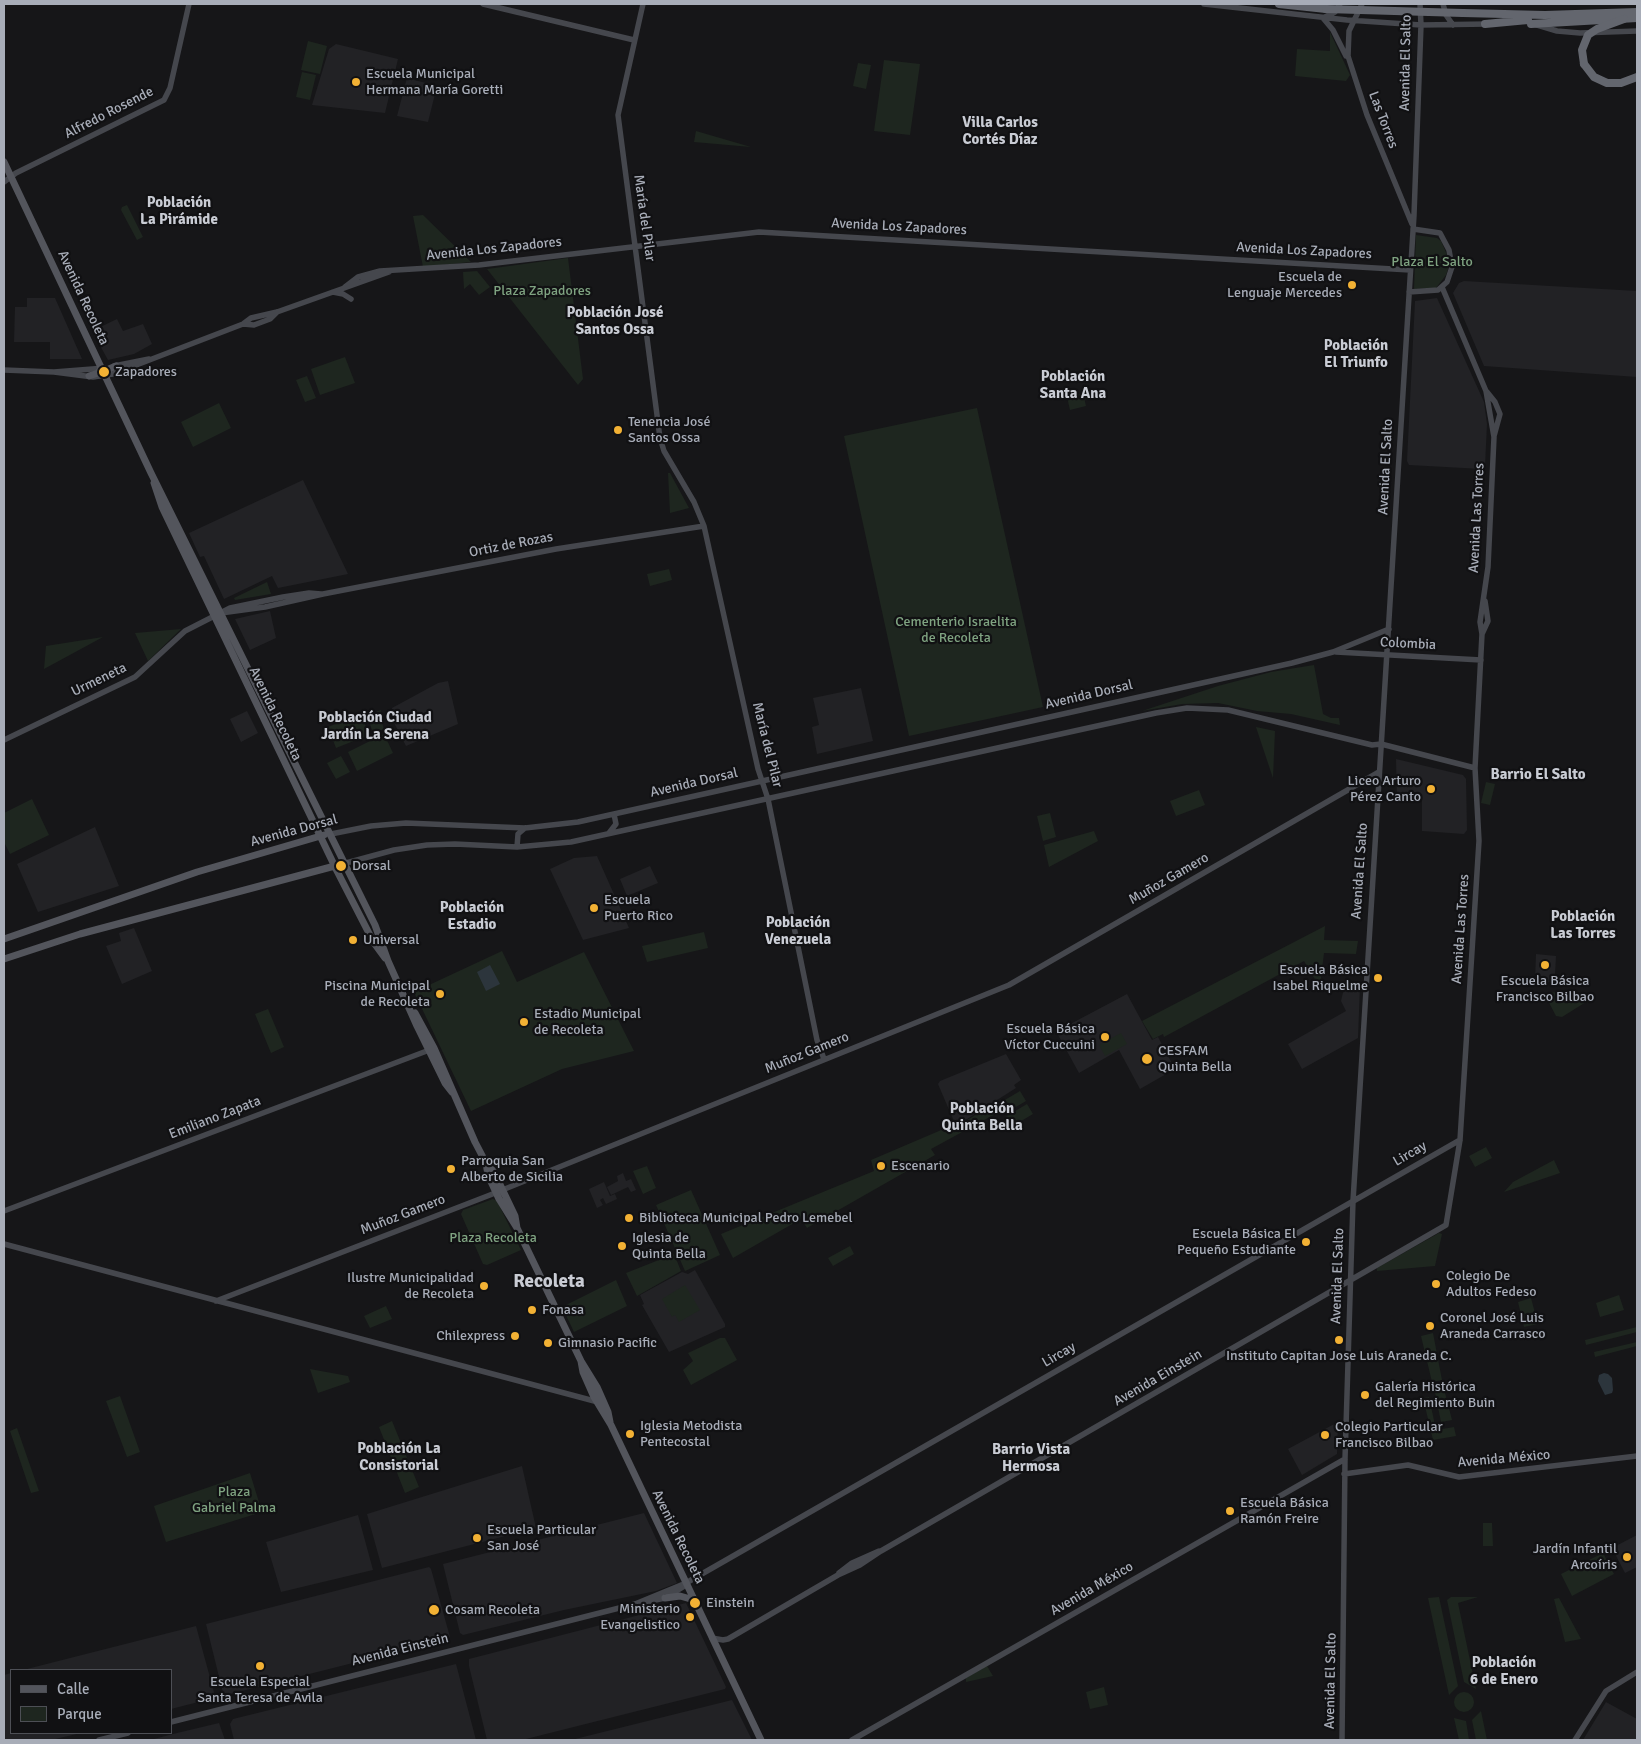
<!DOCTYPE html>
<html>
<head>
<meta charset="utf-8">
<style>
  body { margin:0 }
  #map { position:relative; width:1641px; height:1744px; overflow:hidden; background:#161618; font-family:Signika,sans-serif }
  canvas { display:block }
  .frame { position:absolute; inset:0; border:5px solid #a8adb8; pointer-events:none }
  .legend { position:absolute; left:10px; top:1669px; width:162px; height:65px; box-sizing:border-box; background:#111113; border:1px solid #4d4f55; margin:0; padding:6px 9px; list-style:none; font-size:15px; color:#a8adb8 }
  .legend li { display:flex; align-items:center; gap:10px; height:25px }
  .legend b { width:25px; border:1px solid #4d4f55 }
</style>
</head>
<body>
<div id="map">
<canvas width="1641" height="1744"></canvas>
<div class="frame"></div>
<ul class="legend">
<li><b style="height:6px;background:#53555c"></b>Calle</li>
<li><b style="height:14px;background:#1e261f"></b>Parque</li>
</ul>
</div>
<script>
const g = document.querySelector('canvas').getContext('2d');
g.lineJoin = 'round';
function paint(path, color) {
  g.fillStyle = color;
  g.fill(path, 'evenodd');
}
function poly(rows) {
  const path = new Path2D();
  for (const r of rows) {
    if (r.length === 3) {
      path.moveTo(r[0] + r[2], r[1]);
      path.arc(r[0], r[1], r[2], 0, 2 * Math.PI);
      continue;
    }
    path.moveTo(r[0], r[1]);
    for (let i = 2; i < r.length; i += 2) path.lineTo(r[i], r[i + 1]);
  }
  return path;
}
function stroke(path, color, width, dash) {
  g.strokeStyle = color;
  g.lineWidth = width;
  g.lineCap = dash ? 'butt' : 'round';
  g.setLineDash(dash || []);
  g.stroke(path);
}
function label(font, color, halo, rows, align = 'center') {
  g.font = font + ' Signika,sans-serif';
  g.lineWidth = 4.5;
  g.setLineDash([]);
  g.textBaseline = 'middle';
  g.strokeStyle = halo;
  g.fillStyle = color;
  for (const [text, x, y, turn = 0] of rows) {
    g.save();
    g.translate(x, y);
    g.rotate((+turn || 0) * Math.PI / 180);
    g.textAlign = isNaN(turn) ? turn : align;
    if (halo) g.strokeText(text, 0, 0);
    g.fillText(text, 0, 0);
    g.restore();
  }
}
paint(poly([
  [336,44,398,59,385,113,312,105,329,49],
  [407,78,437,86,428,122,397,116],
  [1464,281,1637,291,1637,377,1484,366,1453,293,1459,283],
  [27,298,55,298,82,359,50,359,50,342,14,342,15,307,27,307],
  [1437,298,1484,402,1487,424,1485,466,1482,469,1409,465,1407,461,1415,301],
  [117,319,123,331,143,324,152,344,134,354,108,360,92,331],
  [303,480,348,574,278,588,272,576,224,599,204,556,200,557,189,533],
  [270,611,276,638,250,650,235,619],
  [448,681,458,724,406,746,390,715,392,708,438,683],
  [861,688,873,741,817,754,812,727,819,725,813,698],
  [247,711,258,733,241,742,230,719],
  [1396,759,1463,775,1466,779,1467,830,1464,834,1422,831,1422,801,1397,799],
  [95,827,119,886,38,912,17,864],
  [597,856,629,928,583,940,550,869,574,858],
  [650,866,658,883,627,896,620,879],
  [134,928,152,971,122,984,106,946,121,941,119,933],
  [1536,954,1556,956,1555,975,1575,976,1574,982,1571,984,1535,981],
  [1345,984,1360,986,1358,1038,1302,1069,1288,1044,1346,1011,1341,1001],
  [1127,994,1152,1040,1158,1037,1175,1069,1140,1089,1119,1050,1079,1073,1057,1033,1059,1030],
  [1006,1054,1021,1080,1014,1085,1016,1088,956,1126,938,1084,940,1081],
  [623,1173,626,1181,631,1179,636,1190,631,1192,628,1187,611,1195,607,1187,618,1181,617,1176],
  [604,1182,610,1196,615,1194,617,1199,606,1204,603,1198,600,1200,603,1205,597,1208,589,1189],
  [695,1270,725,1324,725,1327,669,1352,642,1305,644,1304,640,1295,682,1272,688,1274],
  [1338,1422,1337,1454,1302,1475,1288,1449],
  [522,1466,536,1528,382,1568,367,1514],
  [644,1513,677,1583,656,1591,564,1610,463,1635,460,1633,443,1564],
  [358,1515,373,1570,281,1592,266,1542],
  [1637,1535,1637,1567,1625,1573,1612,1548],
  [429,1567,431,1569,450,1637,448,1639,226,1695,223,1693,206,1624],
  [686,1603,726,1687,725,1689,522,1740,487,1740,469,1666,469,1659],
  [196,1626,215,1696,214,1698,171,1709,171,1670,23,1670],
  [456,1664,476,1740,234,1740,230,1724,233,1719],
  [11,1673,11,1733,81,1733,51,1740,4,1740,4,1675],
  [732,1700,752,1740,574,1740,575,1739],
  [1606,1702,1637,1719,1637,1740,1583,1740],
  [219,1723,225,1740,150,1740,177,1733]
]), '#222225');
paint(poly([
  [1330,32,1350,75,1346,81,1295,76,1297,49,1330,51],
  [308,41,327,46,320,74,301,70],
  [884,60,920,64,910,135,874,131],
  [858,63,871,65,866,89,853,86],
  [302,72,316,75,310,100,296,97],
  [696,131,751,147,694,142],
  [127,205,143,237,137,240,121,210,122,207],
  [423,215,471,262,423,267,413,216],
  [1416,235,1437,238,1441,241,1448,257,1449,266,1446,275,1436,288,1414,289],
  [568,258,583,379,578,385,487,269],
  [477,271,490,287,479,295,470,284,464,289,463,272],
  [345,357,355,383,320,395,311,369],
  [307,376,316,398,305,402,296,380],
  [1083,393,1086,406,1070,410,1067,397],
  [219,403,231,428,193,447,181,422],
  [977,408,1043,707,909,736,844,436],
  [668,473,670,473,689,508,670,513],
  [669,569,672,580,650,586,647,574],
  [267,582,271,594,235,600,234,598],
  [181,629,148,661,135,633],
  [103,637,44,669,46,646],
  [1314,665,1323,714,1331,718,1339,718,1340,725,1291,714,1257,711,1218,703,1182,704,1142,711,1218,686,1271,672],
  [381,710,380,717,384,729,373,733,367,715],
  [361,714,369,735,336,748,328,727],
  [1256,727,1275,731,1273,778],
  [384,734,393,753,357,771,348,752],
  [341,756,350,772,336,779,327,763],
  [1486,782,1495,784,1490,805,1481,803],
  [1199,790,1205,805,1176,816,1170,801],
  [32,799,49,835,10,854,4,842,4,813],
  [1050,813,1056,837,1043,841,1037,816],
  [1094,831,1098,841,1049,867,1044,845],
  [1325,926,1324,940,1358,941,1356,954,1324,953,1320,986,1319,986,1304,961,1164,1037,1163,1034,1153,1039,1142,1021],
  [704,932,708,948,647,962,642,946],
  [502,951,517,982,584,952,634,1051,562,1069,471,1111,414,992],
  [1550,992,1591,996,1594,997,1562,1017,1556,1016,1546,997],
  [268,1009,284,1047,271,1053,255,1014],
  [1121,1033,1127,1044,1105,1056,1099,1045],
  [1020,1091,1026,1101,1004,1114,998,1104],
  [1027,1104,1033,1114,1011,1127,1005,1117],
  [992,1105,997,1113,931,1149,935,1155,807,1228,801,1219,733,1258,721,1234,874,1171,871,1160,953,1125,954,1128],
  [1486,1147,1492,1158,1475,1167,1469,1156],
  [1554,1160,1560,1173,1504,1192,1513,1182],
  [647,1166,656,1188,643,1194,633,1171],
  [691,1190,720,1255,685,1271,656,1205],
  [493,1199,497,1201,521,1250,487,1265,483,1264,461,1214,463,1210],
  [1439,1233,1442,1234,1435,1266,1377,1271,1377,1268],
  [850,1246,854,1254,833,1266,828,1258],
  [674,1254,681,1271,637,1296,626,1273],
  [616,1280,627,1306,574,1332,562,1307],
  [685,1285,700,1310,679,1322,675,1315,672,1317,662,1299],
  [1619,1295,1624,1310,1600,1317,1596,1303],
  [1531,1298,1538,1324,1524,1327,1518,1302],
  [386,1306,392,1319,370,1328,364,1316],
  [1637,1327,1637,1332,1586,1345,1585,1340],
  [1433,1333,1442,1380,1432,1382,1421,1336],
  [720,1338,725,1338,737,1360,691,1385,683,1370,693,1361,688,1353],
  [1637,1342,1637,1346,1595,1357,1594,1352],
  [310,1369,348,1376,350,1382,318,1393],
  [1443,1385,1452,1420,1441,1422,1434,1387],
  [120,1396,140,1452,127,1457,106,1401],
  [1429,1397,1436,1430,1454,1427,1456,1436,1433,1440,1423,1398],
  [392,1421,419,1487,405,1493,379,1427],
  [17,1428,39,1491,31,1493,10,1431],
  [250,1473,262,1512,166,1542,154,1506],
  [1483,1523,1492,1523,1493,1546,1483,1546],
  [1603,1553,1614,1574,1572,1596,1561,1574],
  [1439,1597,1458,1686,1449,1695,1428,1598],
  [1451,1597,1478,1597,1458,1603,1476,1689,1464,1682,1447,1600],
  [1559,1598,1581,1639,1565,1642,1554,1599],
  [987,1666,993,1676,966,1682,966,1678],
  [1104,1687,1108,1705,1090,1709,1086,1692],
  [1464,1702,10],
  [1481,1711,1487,1740,1476,1740,1472,1720],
  [1454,1718,1466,1721,1469,1740,1459,1740]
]), '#1e261f');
paint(poly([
  [490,965,500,984,486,991,477,972],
  [1604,1373,1608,1374,1612,1378,1613,1390,1612,1393,1605,1395,1598,1381,1599,1375]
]), '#2c353c');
stroke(poly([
  [483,4,634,40],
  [643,4,618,115,660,438,664,451,694,502,704,526,758,769,768,799,817,1040,824,1059],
  [1204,4,1347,20,1421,25,1488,24],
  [1362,4,1349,31,1348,56,1367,115,1412,224],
  [1443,4,1446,15,1453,25],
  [1325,17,1335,12,1340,4],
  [1323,18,1333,30,1346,56],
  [1537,25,1557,31,1580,33,1637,31],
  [4,182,16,173,164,100,170,88,189,4],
  [345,287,358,277,380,271,479,265,759,232,1410,270],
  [333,292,343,294,351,299],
  [1409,292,1438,290,1447,282,1452,267,1449,250,1440,233,1413,229],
  [243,324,254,325,270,319,277,312],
  [114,366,149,359],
  [4,370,54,372,105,368],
  [54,372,93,377,113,374,243,324,251,318,277,312,389,272],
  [1487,392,1495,402,1500,414,1494,436],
  [221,613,265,607,323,594,556,549,704,526],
  [1482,634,1488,621,1485,601],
  [1336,652,1481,660],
  [4,740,135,677,185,631,230,608,283,597,309,593,321,594],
  [609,833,616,824,614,814],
  [331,834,371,826,406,823,525,828,578,822,1292,663,1333,652,1389,629],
  [517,847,518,834,525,828],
  [346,863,394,850,427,845,455,844,517,847,571,842,1156,713,1187,708,1228,710,1372,745,1381,744,1475,768],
  [4,1211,432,1049],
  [4,1244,598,1402],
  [216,1301,490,1195,1009,985,1379,772],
  [1344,1474,1408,1465,1459,1477,1637,1456],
  [839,1573,852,1563,879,1551],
  [641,1603,665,1598,683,1587],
  [712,1638,723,1640,728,1639,838,1575,860,1565,881,1551,1446,1225,1460,1140,1479,841,1475,768,1482,634,1480,622,1488,567,1494,437,1486,391,1442,287],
  [171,1722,635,1604,686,1583,1460,1140],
  [99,1740,128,1733],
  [852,1740,1345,1459],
  [1342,1740,1345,1459,1353,1201,1414,215,1421,25,1420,4],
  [1575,1740,1606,1691,1637,1672]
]), '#45474d', 5.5);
stroke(poly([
  [4,162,151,473,375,925,388,961,417,1026,445,1083,452,1092],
  [89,376,98,373,102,368],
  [106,376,109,369,116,366],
  [154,483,162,507,337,871,374,943,385,958],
  [4,939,197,872,324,835],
  [4,959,80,934,346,863],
  [415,1013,434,1048,475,1142,486,1163,494,1172,515,1216,517,1228],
  [486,1163,488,1175,499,1199,517,1228,581,1361,597,1387,608,1412,610,1422],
  [581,1361,583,1372,594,1397,611,1425,761,1740],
  [665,1598,680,1596,694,1600]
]), '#53555c', 7);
stroke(poly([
  [1279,4,1326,9],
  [1463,13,1545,15,1637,12],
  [1485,24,1528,20],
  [1531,24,1637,18],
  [1584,64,1594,77,1607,83,1621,83,1637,77]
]), '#63666e', 8);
stroke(poly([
  [1326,9,1463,13],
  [1584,64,1582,50,1588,35,1597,29,1624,19]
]), '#63666e', 8);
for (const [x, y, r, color] of [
  [356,82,5,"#f2b134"],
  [1352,285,5,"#f2b134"],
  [104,372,6,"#f2b134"],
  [618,430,5,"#f2b134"],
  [1431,789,5,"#f2b134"],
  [341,866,6,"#f2b134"],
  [594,908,5,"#f2b134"],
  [353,940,5,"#f2b134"],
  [1545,965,5,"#f2b134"],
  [1378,978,5,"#f2b134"],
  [440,994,5,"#f2b134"],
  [524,1022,5,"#f2b134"],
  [1105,1037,5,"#f2b134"],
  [1147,1059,6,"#f2b134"],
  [881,1166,5,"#f2b134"],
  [451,1169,5,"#f2b134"],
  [629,1218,5,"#f2b134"],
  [1306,1242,5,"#f2b134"],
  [622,1246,5,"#f2b134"],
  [1436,1284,5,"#f2b134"],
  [484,1286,5,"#f2b134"],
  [532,1310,5,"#f2b134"],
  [1430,1326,5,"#f2b134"],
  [515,1336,5,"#f2b134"],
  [1339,1340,5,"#f2b134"],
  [548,1343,5,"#f2b134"],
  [1365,1395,5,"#f2b134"],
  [630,1434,5,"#f2b134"],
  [1325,1435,5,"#f2b134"],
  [1230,1511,5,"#f2b134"],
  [477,1538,5,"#f2b134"],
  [1627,1557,5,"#f2b134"],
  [695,1603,6,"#f2b134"],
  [434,1610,6,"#f2b134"],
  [690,1617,5,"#f2b134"],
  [260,1666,5,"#f2b134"]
]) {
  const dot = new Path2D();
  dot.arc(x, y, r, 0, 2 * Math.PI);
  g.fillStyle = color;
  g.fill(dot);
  stroke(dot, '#111113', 2);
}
label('14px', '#a8adb8', '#111113', [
  ["Avenida El Salto",1406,63,-89],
  ["Alfredo Rosende",109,113,-27],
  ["Las Torres",1383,120,69],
  ["María del Pilar",644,218,82],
  ["Avenida Los Zapadores",899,227,3],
  ["Avenida Los Zapadores",494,249,-6],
  ["Avenida Los Zapadores",1304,251,3],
  ["Avenida Recoleta",83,298,65],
  ["Avenida El Salto",1386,467,-87],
  ["Avenida Las Torres",1477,518,-87],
  ["Ortiz de Rozas",511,545,-11],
  ["Colombia",1408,644,3],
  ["Urmeneta",99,680,-26],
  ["Avenida Dorsal",1089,695,-13],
  ["Avenida Recoleta",275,714,64],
  ["María del Pilar",767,745,76],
  ["Avenida Dorsal",694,783,-13],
  ["Avenida Dorsal",294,831,-15],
  ["Avenida El Salto",1360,871,-86],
  ["Muñoz Gamero",1169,879,-30],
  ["Avenida Las Torres",1461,929,-86],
  ["Muñoz Gamero",807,1053,-22],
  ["Emiliano Zapata",215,1118,-21],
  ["Lircay",1410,1154,-30],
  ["Muñoz Gamero",403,1215,-21],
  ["Avenida El Salto",1338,1276,-88],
  ["Lircay",1059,1355,-30],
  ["Avenida Einstein",1158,1378,-30],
  ["Avenida México",1504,1459,-5],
  ["Avenida Recoleta",678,1537,64],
  ["Avenida México",1092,1589,-30],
  ["Avenida Einstein",400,1650,-14],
  ["Avenida El Salto",1331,1681,-89]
]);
label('14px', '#a8adb8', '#111113', [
  ["Escuela Municipal",366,74],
  ["Hermana María Goretti",366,90],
  ["Escuela de",1342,277,"right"],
  ["Lenguaje Mercedes",1342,293,"right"],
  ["Zapadores",115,372],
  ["Tenencia José",628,422],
  ["Santos Ossa",628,438],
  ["Liceo Arturo",1421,781,"right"],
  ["Pérez Canto",1421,797,"right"],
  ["Dorsal",352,866],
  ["Escuela",604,900],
  ["Puerto Rico",604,916],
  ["Universal",363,940],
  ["Escuela Básica",1368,970,"right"],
  ["Isabel Riquelme",1368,986,"right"],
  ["Escuela Básica",1545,981,"center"],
  ["Francisco Bilbao",1545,997,"center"],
  ["Piscina Municipal",430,986,"right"],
  ["de Recoleta",430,1002,"right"],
  ["Estadio Municipal",534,1014],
  ["de Recoleta",534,1030],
  ["Escuela Básica",1095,1029,"right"],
  ["Víctor Cuccuini",1095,1045,"right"],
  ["CESFAM",1158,1051],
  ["Quinta Bella",1158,1067],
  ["Parroquia San",461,1161],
  ["Alberto de Sicilia",461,1177],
  ["Escenario",891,1166],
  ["Biblioteca Municipal Pedro Lemebel",639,1218],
  ["Escuela Básica El",1296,1234,"right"],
  ["Pequeño Estudiante",1296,1250,"right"],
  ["Iglesia de",632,1238],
  ["Quinta Bella",632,1254],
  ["Colegio De",1446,1276],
  ["Adultos Fedeso",1446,1292],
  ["Ilustre Municipalidad",474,1278,"right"],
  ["de Recoleta",474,1294,"right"],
  ["Fonasa",542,1310],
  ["Coronel José Luis",1440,1318],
  ["Araneda Carrasco",1440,1334],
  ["Chilexpress",505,1336,"right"],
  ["Gimnasio Pacific",558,1343],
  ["Instituto Capitan Jose Luis Araneda C.",1339,1356,"center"],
  ["Galería Histórica",1375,1387],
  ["del Regimiento Buin",1375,1403],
  ["Iglesia Metodista",640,1426],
  ["Pentecostal",640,1442],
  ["Colegio Particular",1335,1427],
  ["Francisco Bilbao",1335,1443],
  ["Escuela Básica",1240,1503],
  ["Ramón Freire",1240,1519],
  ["Escuela Particular",487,1530],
  ["San José",487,1546],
  ["Jardín Infantil",1617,1549,"right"],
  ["Arcoíris",1617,1565,"right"],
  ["Einstein",706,1603],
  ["Ministerio",680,1609,"right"],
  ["Evangelistico",680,1625,"right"],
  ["Cosam Recoleta",445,1610],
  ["Escuela Especial",260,1682,"center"],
  ["Santa Teresa de Avila",260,1698,"center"]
], 'left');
label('14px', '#7fa381', '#111113', [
  ["Plaza El Salto",1432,262],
  ["Plaza Zapadores",542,291],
  ["Cementerio Israelita",956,622],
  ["de Recoleta",956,638],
  ["Plaza Recoleta",493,1238],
  ["Plaza",234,1492],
  ["Gabriel Palma",234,1508]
]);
label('bold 15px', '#c9ccd4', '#111113', [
  ["Villa Carlos",1000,123],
  ["Cortés Díaz",1000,140],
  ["Población",179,203],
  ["La Pirámide",179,220],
  ["Población José",615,313],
  ["Santos Ossa",615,330],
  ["Población",1356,346],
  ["El Triunfo",1356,363],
  ["Población",1073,377],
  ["Santa Ana",1073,394],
  ["Población Ciudad",375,718],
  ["Jardín La Serena",375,735],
  ["Barrio El Salto",1538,775],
  ["Población",472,908],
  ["Estadio",472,925],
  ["Población",1583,917],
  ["Las Torres",1583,934],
  ["Población",798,923],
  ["Venezuela",798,940],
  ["Población",982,1109],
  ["Quinta Bella",982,1126],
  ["Población La",399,1449],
  ["Consistorial",399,1466],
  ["Barrio Vista",1031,1450],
  ["Hermosa",1031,1467],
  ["Población",1504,1663],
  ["6 de Enero",1504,1680]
]);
label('bold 19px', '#c9ccd4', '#111113', [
  ["Recoleta",549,1282]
]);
</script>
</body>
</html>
